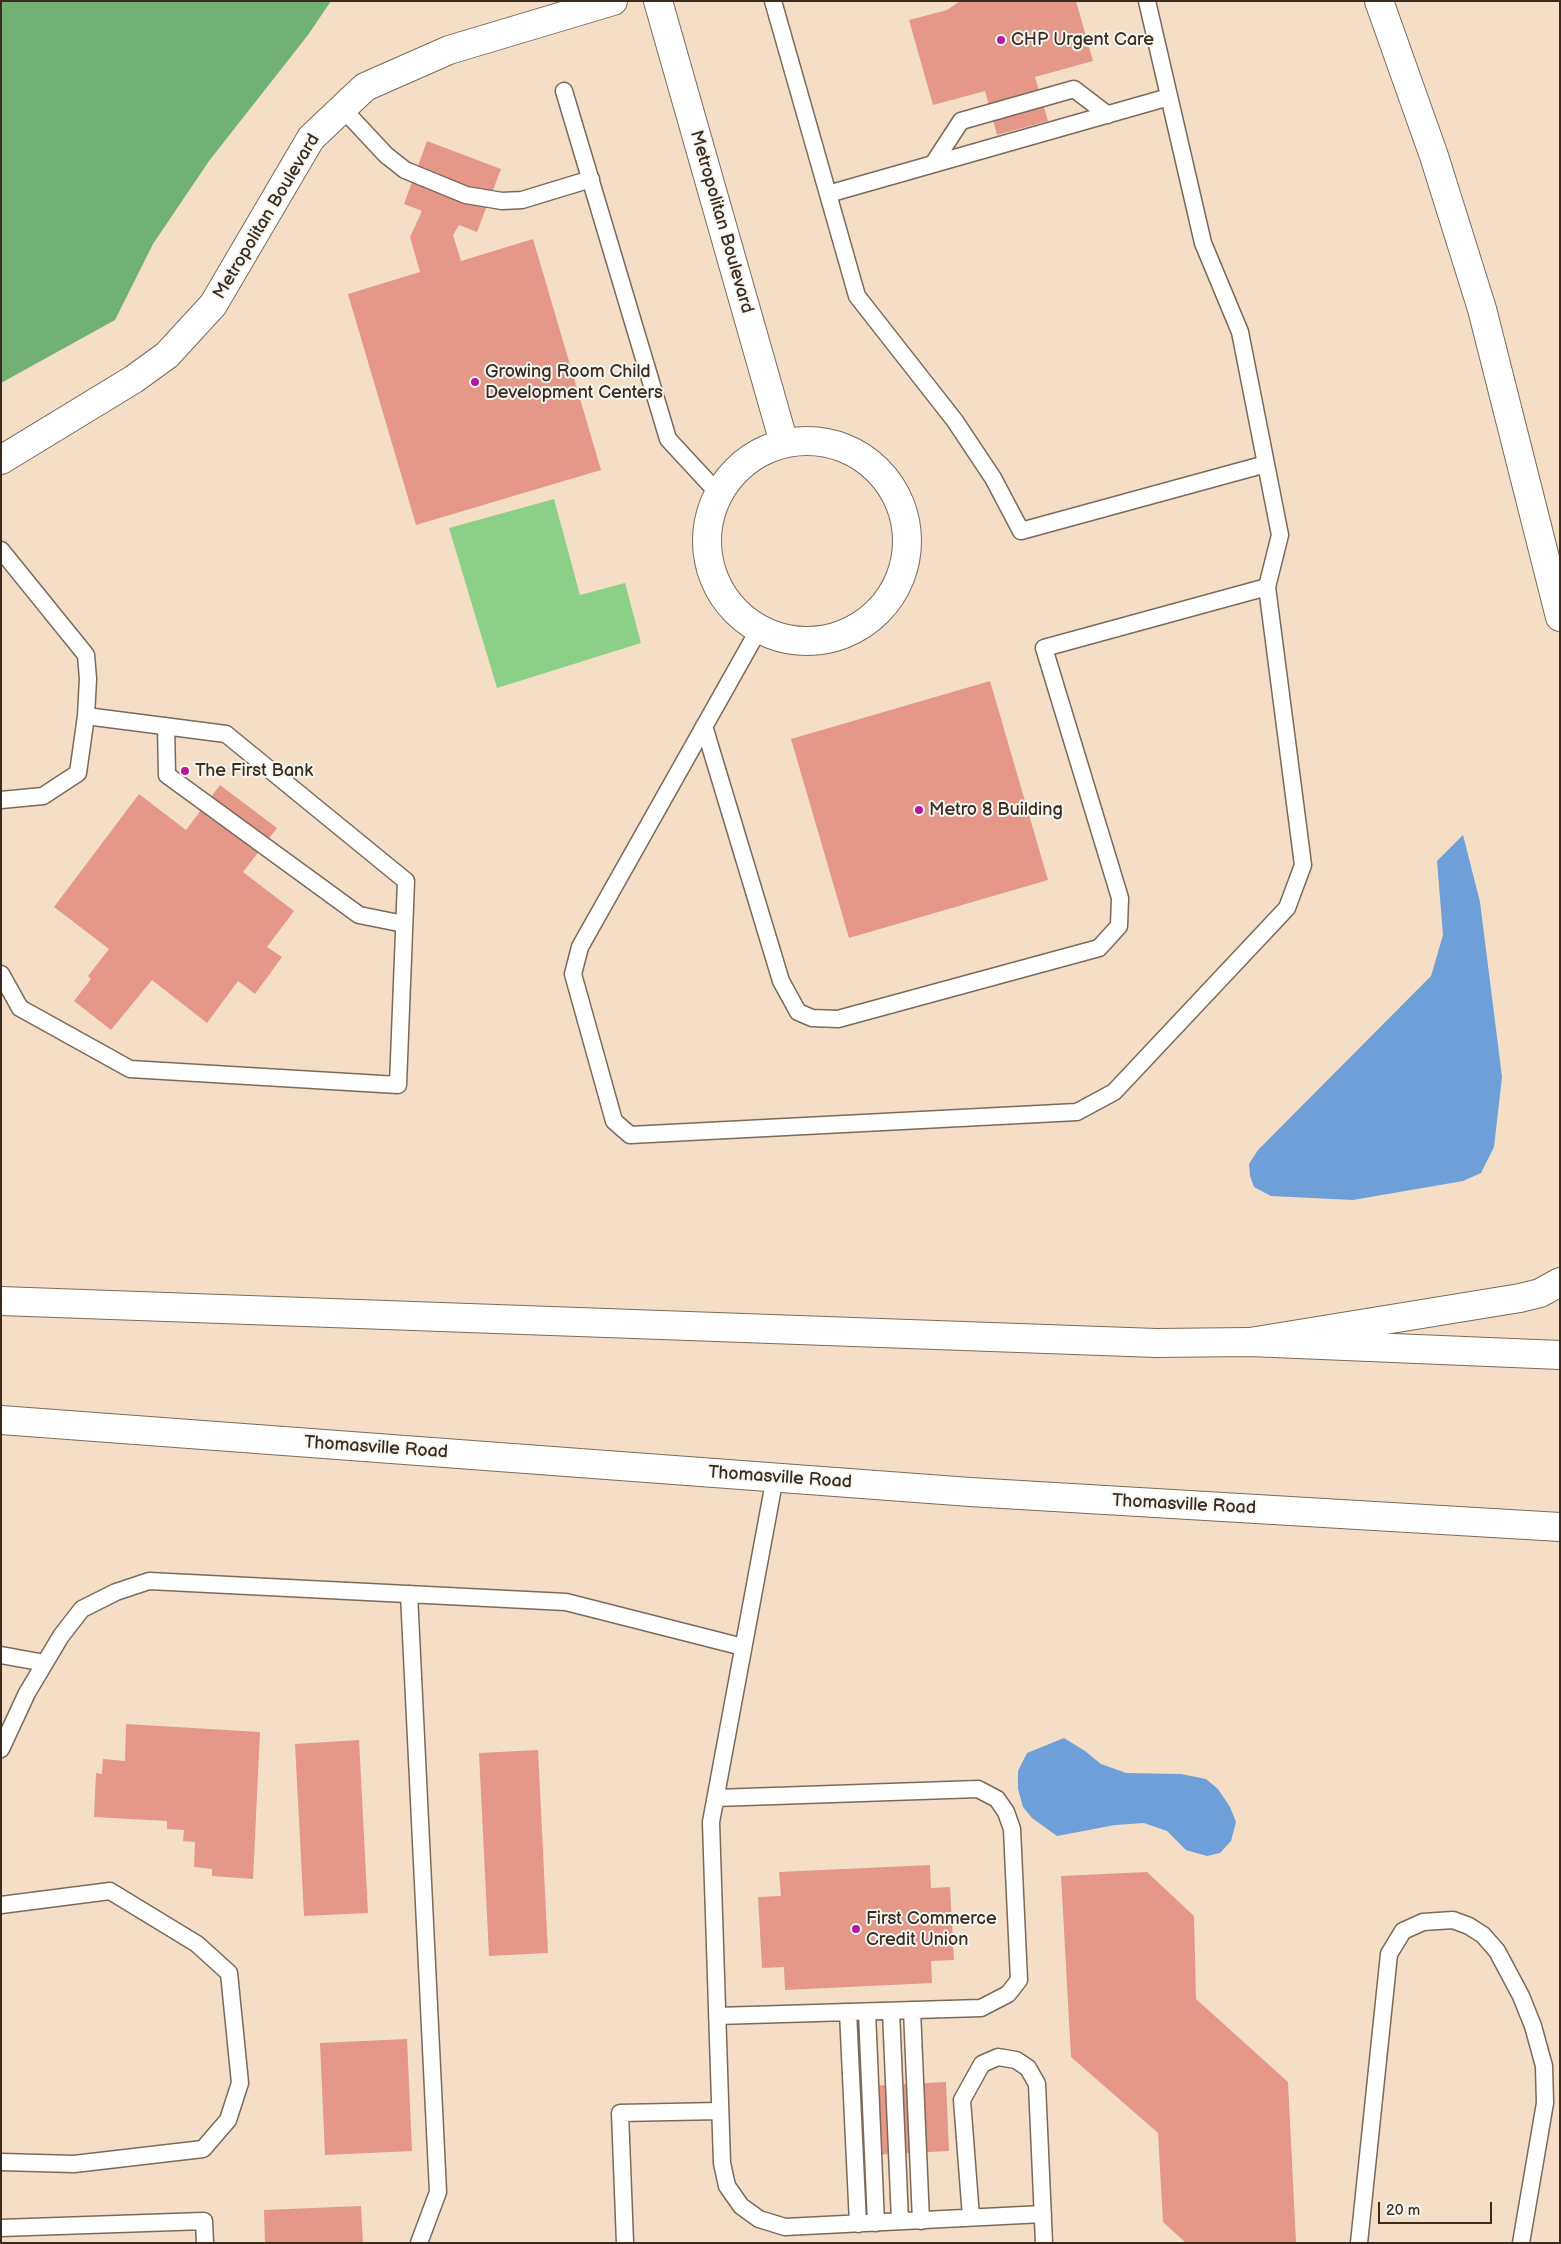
<!DOCTYPE html>
<html>
<head>
<meta charset="utf-8">
<style>
  body { margin:0 }
  #map { position:relative; width:1561px; height:2244px; overflow:hidden; background:#f4dfc6; font-family:"Balsamiq Sans",sans-serif }
  canvas { display:block }
  .frame { position:absolute; inset:0; border:2px solid #3b2a1e; pointer-events:none }
  .scale { position:absolute; left:1378px; top:2202px; width:114px; height:22px; box-sizing:border-box; border:2px solid #3b2a1e; border-top:0; padding-left:6px; font-size:15px; line-height:18px; white-space:nowrap; color:#3b2a1e; -webkit-text-stroke:4px #f6f6f2; paint-order:stroke }
</style>
</head>
<body>
<div id="map">
<canvas width="1561" height="2244"></canvas>
<div class="frame"></div>
<div class="scale">20 m</div>
</div>
<script>
const g = document.querySelector('canvas').getContext('2d');
g.lineJoin = 'round';
function paint(path, color) {
  g.fillStyle = color;
  g.fill(path, 'evenodd');
}
function poly(rows) {
  const path = new Path2D();
  for (const r of rows) {
    if (r.length === 3) {
      path.moveTo(r[0] + r[2], r[1]);
      path.arc(r[0], r[1], r[2], 0, 2 * Math.PI);
      continue;
    }
    path.moveTo(r[0], r[1]);
    for (let i = 2; i < r.length; i += 2) path.lineTo(r[i], r[i + 1]);
  }
  return path;
}
function stroke(path, color, width, dash) {
  g.strokeStyle = color;
  g.lineWidth = width;
  g.lineCap = dash ? 'butt' : 'round';
  g.setLineDash(dash || []);
  g.stroke(path);
}
function label(font, color, halo, rows, align = 'center') {
  g.font = font + ' "Balsamiq Sans",sans-serif';
  g.lineWidth = 4;
  g.setLineDash([]);
  g.textBaseline = 'middle';
  g.strokeStyle = halo;
  g.fillStyle = color;
  for (const [text, x, y, turn = 0] of rows) {
    g.save();
    g.translate(x, y);
    g.rotate((+turn || 0) * Math.PI / 180);
    g.textAlign = isNaN(turn) ? turn : align;
    if (halo) g.strokeText(text, 0, 0);
    g.fillText(text, 0, 0);
    g.restore();
  }
}
paint(poly([
  [554,499,580,595,625,583,641,643,497,688,449,528]
]), '#8cd088');
paint(poly([
  [1,1,331,1,308,35,209,161,153,244,115,320,1,383]
]), '#71b274');
paint(poly([
  [1463,835,1480,902,1502,1077,1494,1147,1481,1173,1463,1181,1353,1200,1271,1196,1254,1187,1250,1176,1249,1164,1258,1150,1431,976,1443,935,1437,861],
  [1064,1738,1085,1751,1101,1764,1126,1773,1181,1774,1206,1779,1218,1789,1230,1807,1236,1822,1231,1841,1220,1853,1207,1856,1186,1850,1167,1831,1144,1823,1115,1825,1057,1836,1032,1818,1023,1807,1018,1789,1018,1771,1027,1753]
]), '#6e9fd8');
paint(poly([
  [960,1,1076,1,1093,61,1035,77,1048,121,997,135,985,91,933,105,909,20,947,10],
  [427,141,501,169,477,232,459,225,453,235,461,261,533,239,601,470,416,525,348,294,420,272,410,237,422,211,404,204],
  [990,681,1048,880,849,938,791,739],
  [220,785,277,828,243,872,294,911,267,947,282,957,255,994,238,981,207,1023,152,980,111,1030,74,1001,91,979,88,976,109,949,54,907,139,794,186,830],
  [126,1724,260,1732,253,1879,212,1876,212,1869,194,1867,195,1842,183,1841,184,1830,167,1829,167,1821,94,1817,96,1773,102,1774,103,1759,125,1761],
  [359,1740,368,1913,304,1916,295,1744],
  [538,1750,548,1953,489,1956,479,1753],
  [930,1865,931,1888,950,1887,954,1960,931,1961,932,1983,785,1990,784,1967,762,1968,758,1897,781,1896,779,1872],
  [1147,1872,1194,1916,1196,1999,1288,2082,1296,2243,1186,2243,1163,2222,1158,2133,1071,2057,1061,1876],
  [407,2039,412,2151,325,2155,320,2043],
  [946,2082,949,2151,871,2155,868,2086],
  [361,2206,363,2243,265,2243,264,2210]
]), '#e59887');
const service = poly([
  [773,1,857,296,955,421,993,478,1021,531,1266,464],
  [564,91,668,439,718,493],
  [343,109,386,155,405,170,466,195,502,201,522,200,591,179],
  [933,164,961,121,1074,89,1108,115],
  [828,194,1169,97],
  [1,550,86,655,88,679,86,716,78,773,43,796,1,800],
  [759,629,580,947,573,974,614,1121,630,1135,1077,1112,1114,1092,1287,908,1303,865,1267,587,1280,535,1240,332,1203,243,1147,1],
  [166,726,167,775,359,915,404,924],
  [704,726,781,981,798,1012,812,1018,838,1019,1099,948,1119,926,1120,898,1044,648,1267,587],
  [1,974,20,1008,130,1069,398,1085,406,881,226,734,86,716],
  [775,1477,711,1822,722,2163,727,2186,741,2206,759,2219,785,2227,1043,2214],
  [409,1594,438,2192,419,2243],
  [1,1655,45,1663],
  [1,1749,27,1693,61,1636,82,1609,116,1592,149,1581,566,1602,743,1647],
  [716,1798,978,1789,997,1799,1006,1812,1012,1829,1019,1980,1008,1994,981,2008,717,2016],
  [1,1905,110,1891,197,1944,229,1973,240,2083,228,2120,203,2149,74,2164,1,2162],
  [912,2010,921,2221],
  [891,2011,900,2221],
  [848,2012,858,2224],
  [867,2012,876,2223],
  [971,2217,962,2100,982,2064,998,2057,1016,2060,1028,2068,1037,2084,1044,2243],
  [1,2228,204,2221,205,2243],
  [625,2243,620,2113,720,2111],
  [1359,2243,1389,1954,1403,1931,1423,1922,1453,1920,1469,1926,1483,1935,1497,1951,1521,1996,1533,2026,1544,2066,1545,2103,1521,2243]
]);
const minor = poly([
  [658,1,784,443],
  [807,541,100],
  [1,460,134,379,167,355,213,305,311,138,365,87,449,50,613,1]
]);
const primary = poly([
  [1,1301,1156,1343,1250,1342,1560,1355],
  [1,1420,970,1492,1560,1527]
]);
const motorway = poly([
  [1379,1,1434,156,1482,309,1560,617],
  [1250,1342,1520,1298,1540,1293,1560,1282]
]);
stroke(service, '#7c6959', 19);
stroke(minor, '#7c6959', 30);
stroke(primary, '#7c6959', 30);
stroke(motorway, '#7c6959', 30);
stroke(service, '#fff', 16);
stroke(minor, '#fff', 28);
stroke(primary, '#fff', 28);
stroke(motorway, '#fff', 28);
for (const [x, y, r, color] of [
  [1001,40,5,"#b5179e"],
  [475,382,5,"#b5179e"],
  [185,771,5,"#b5179e"],
  [919,810,5,"#b5179e"],
  [856,1929,5,"#b5179e"]
]) {
  const dot = new Path2D();
  dot.arc(x, y, r, 0, 2 * Math.PI);
  g.fillStyle = color;
  g.fill(dot);
  stroke(dot, '#f6f6f2', 2);
}
label('18px', '#3b2a1e', '#f6f6f2', [
  ["CHP Urgent Care",1011,40],
  ["Growing Room Child",485,372],
  ["Development Centers",485,393],
  ["The First Bank",195,771],
  ["Metro 8 Building",929,810],
  ["First Commerce",866,1919],
  ["Credit Union",866,1940]
], 'left');
label('18px', '#3b2a1e', '#f6f6f2', [
  ["Metropolitan Boulevard",267,217,-59],
  ["Metropolitan Boulevard",721,222,74],
  ["Thomasville Road",376,1448,4],
  ["Thomasville Road",780,1478,4],
  ["Thomasville Road",1184,1505,3]
]);
</script>
</body>
</html>
